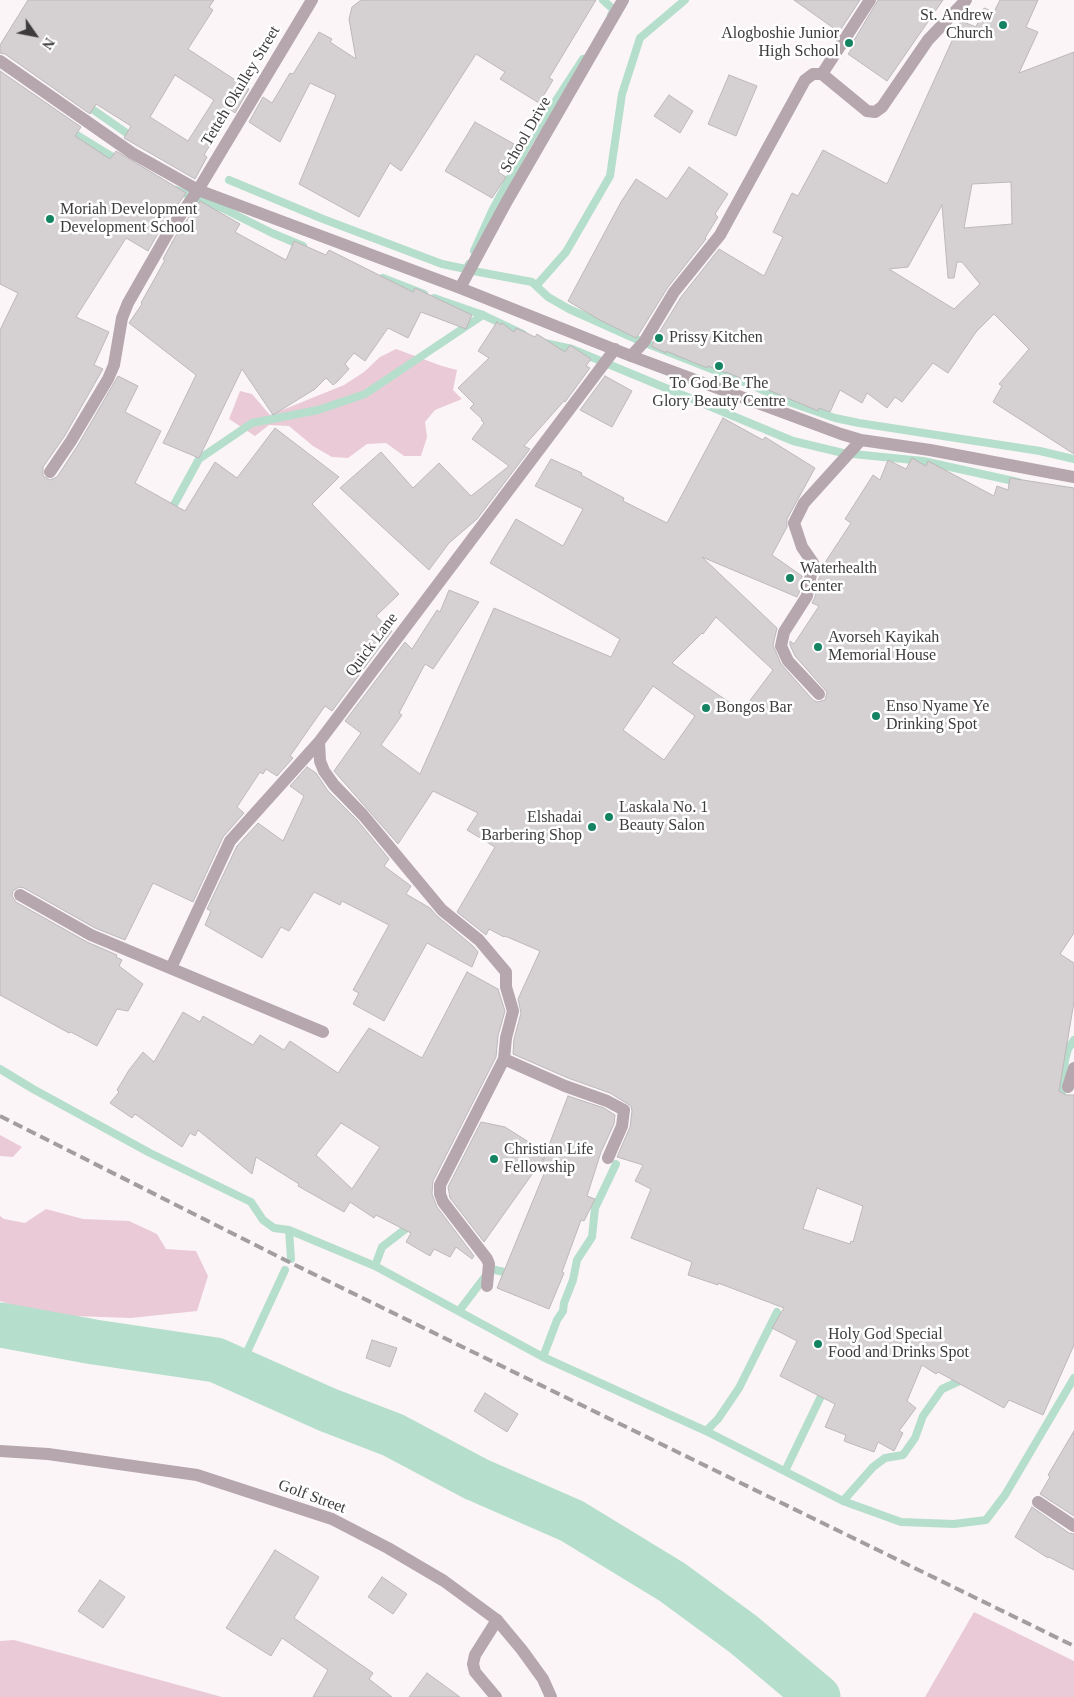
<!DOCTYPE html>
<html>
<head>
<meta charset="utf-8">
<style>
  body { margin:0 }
  #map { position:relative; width:1074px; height:1697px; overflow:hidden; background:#fbf5f8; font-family:Georgia,serif }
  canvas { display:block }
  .north { position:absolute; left:10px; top:10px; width:50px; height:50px; -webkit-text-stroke:4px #fff; paint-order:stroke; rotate:123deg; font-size:14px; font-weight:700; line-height:20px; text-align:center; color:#3d3b3c }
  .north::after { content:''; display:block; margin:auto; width:18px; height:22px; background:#3d3b3c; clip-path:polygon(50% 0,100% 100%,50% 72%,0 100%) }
</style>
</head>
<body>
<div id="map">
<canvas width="1074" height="1697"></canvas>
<div class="north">N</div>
</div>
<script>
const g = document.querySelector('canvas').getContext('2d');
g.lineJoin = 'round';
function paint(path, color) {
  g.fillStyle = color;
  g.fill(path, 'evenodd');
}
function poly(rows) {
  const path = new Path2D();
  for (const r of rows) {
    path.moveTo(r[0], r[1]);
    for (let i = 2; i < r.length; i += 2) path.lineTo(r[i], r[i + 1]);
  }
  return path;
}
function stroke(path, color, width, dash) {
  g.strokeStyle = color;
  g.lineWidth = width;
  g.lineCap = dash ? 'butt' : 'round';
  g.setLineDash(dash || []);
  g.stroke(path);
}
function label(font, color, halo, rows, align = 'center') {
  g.font = font + ' Georgia,serif';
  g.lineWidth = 5;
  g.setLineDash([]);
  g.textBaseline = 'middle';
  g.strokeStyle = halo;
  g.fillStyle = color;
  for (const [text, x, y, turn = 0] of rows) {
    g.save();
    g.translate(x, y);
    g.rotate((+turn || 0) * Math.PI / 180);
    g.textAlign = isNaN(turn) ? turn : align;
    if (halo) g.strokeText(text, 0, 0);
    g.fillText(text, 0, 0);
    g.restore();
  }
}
paint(poly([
  [396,349,442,366,457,370,453,390,462,399,435,410,425,422,427,437,421,456,404,456,386,443,367,444,348,458,332,457,313,446,289,426,269,425,255,436,229,419,240,391,252,394,270,415,344,385,364,372,380,357],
  [0,1135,22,1147,13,1157,0,1156],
  [46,1209,83,1219,129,1221,157,1234,166,1249,196,1251,208,1276,197,1311,131,1318,44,1315,0,1301,0,1216,4,1219,25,1223],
  [974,1612,1074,1661,1074,1697,925,1697],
  [14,1640,222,1697,0,1697,0,1641]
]), '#ebcad8');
stroke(poly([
  [603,0,614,10,611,15],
  [85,104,135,139],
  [67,129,119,161],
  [229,180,323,219,442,264,466,269,469,264],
  [176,190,224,209,272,233,303,246],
  [474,251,492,211,529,142,583,59],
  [468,270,532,282,548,297,569,309,638,340,749,384,792,403,835,418,859,423,1040,451,1074,459],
  [383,278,424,294],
  [536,286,566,252,610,176,622,94,640,38,685,0],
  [434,298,483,315,523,334],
  [545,343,572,349,793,441,843,453,923,461,1018,482],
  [170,512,199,459,252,423,318,410,365,394,483,315],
  [0,1069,33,1089,150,1153,251,1202,263,1220,274,1228,289,1230,375,1266,543,1357,706,1431,843,1501,901,1522,954,1524,986,1520,1005,1495,1074,1378],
  [1061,1102,1065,1060,1068,1049,1074,1040],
  [289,1230,291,1259],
  [375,1266,382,1247,412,1224],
  [459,1311,491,1269,504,1272],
  [543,1357,557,1320,563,1311,564,1303,573,1280,577,1260,592,1237,595,1208,616,1164],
  [216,1360,247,1352,285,1270],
  [706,1431,718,1419,739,1388,777,1312],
  [785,1471,825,1388],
  [843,1501,873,1467,885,1458,903,1455,915,1438,923,1416,942,1389,964,1379]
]), '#b6decc', 8);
stroke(poly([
  [0,1325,94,1342,216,1360,328,1410,393,1435,476,1479,572,1521,672,1582,743,1634,818,1697]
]), '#b6decc', 45);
const building = poly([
  [28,0,214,0,209,7,213,10,188,49,249,89,235,113,231,110,204,155,207,157,195,179,124,138,131,126,96,104,90,114,5,54,0,53,0,45,28,0],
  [175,75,214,100,188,141,150,117,175,75],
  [361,0,596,0,549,78,553,80,539,103,500,79,505,72,476,54,401,171,390,163,359,217,299,184,336,95,310,83,280,142,249,122,263,97,272,103,290,73,293,74,319,32,332,39,330,42,356,59,349,19,352,7,361,0],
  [794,0,860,0,839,32,794,0],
  [878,0,943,0,887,81,848,54,855,44,853,42,878,0],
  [1000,0,1038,0,1026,27,1038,32,1019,73,1074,52,1074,454,993,402,1002,386,999,384,1029,349,994,314,976,332,948,373,933,363,902,402,895,397,887,408,867,393,862,403,840,390,830,412,819,408,818,411,726,372,726,373,708,366,707,368,666,351,666,353,651,346,681,297,719,249,764,276,783,237,773,232,792,193,798,196,823,150,887,184,961,21,976,27,984,8,994,12,1000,0],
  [1011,182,1012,224,964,228,972,184,1011,182],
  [942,205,948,278,954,278,957,262,962,262,980,284,954,309,889,269,908,267,942,205],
  [0,71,81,127,75,136,110,159,116,151,186,193,161,228,148,251,126,238,76,317,109,332,94,365,103,369,64,437,43,467,43,476,50,480,57,477,78,445,118,376,138,386,125,412,161,431,135,483,185,511,215,462,237,478,275,428,339,477,312,504,399,594,376,616,392,631,332,711,325,706,290,756,293,758,277,776,266,769,263,774,260,772,237,807,244,813,223,837,193,902,153,883,125,940,95,928,24,888,19,887,13,891,12,896,16,902,87,942,117,955,116,957,122,960,119,966,143,984,128,1011,117,1009,97,1046,71,1032,69,1033,0,995,0,330,18,293,0,284,0,71],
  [729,75,757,86,736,136,708,124,729,75],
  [669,95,693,111,680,133,654,116,669,95],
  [475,122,514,144,498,172,506,177,492,198,445,171,475,122],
  [689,167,728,194,715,214,718,217,705,238,706,239,668,287,637,337,636,338,598,319,568,301,621,202,636,179,667,199,689,167],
  [200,201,240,224,235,232,286,260,294,241,326,255,329,250,413,292,415,288,472,315,466,329,421,312,408,338,388,328,365,361,354,353,345,364,349,369,337,382,333,385,326,378,315,389,273,415,242,369,199,458,163,443,196,375,129,323,142,304,141,303,165,260,163,259,175,237,200,201],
  [497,322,501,325,502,323,514,332,516,328,535,337,537,334,565,352,570,345,591,359,586,366,590,368,565,402,564,401,524,446,530,449,477,519,449,543,429,570,340,488,381,452,413,488,439,463,471,496,509,466,472,439,484,423,481,420,482,419,470,408,474,404,458,388,489,358,478,351,497,322],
  [605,376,632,391,612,427,580,410,605,376],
  [723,418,763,440,765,437,815,468,787,519,787,527,772,555,802,576,799,593,797,597,702,557,777,628,773,645,781,664,813,700,817,702,825,700,827,692,795,656,790,645,790,641,794,644,819,606,812,603,815,597,818,581,826,561,851,523,845,519,873,475,880,480,888,460,906,469,912,458,926,466,928,461,994,496,997,486,1008,490,1010,478,1074,488,1074,933,1060,954,1074,963,1074,1002,1059,1091,1066,1095,1074,1095,1074,1345,1043,1415,1009,1400,1004,1408,938,1372,936,1374,922,1365,907,1401,916,1408,899,1431,903,1433,894,1451,878,1442,874,1452,844,1441,846,1435,825,1427,835,1404,780,1376,797,1341,772,1328,784,1308,718,1283,718,1285,688,1275,692,1262,631,1238,651,1189,635,1181,643,1165,617,1157,630,1127,632,1111,631,1106,610,1093,568,1078,513,1054,514,1039,521,1013,518,999,540,951,505,936,504,937,489,929,486,935,457,912,495,847,467,830,478,813,433,791,398,844,334,771,361,733,345,721,405,642,412,649,437,610,440,612,449,590,479,602,433,669,425,664,399,713,402,715,381,745,420,774,494,608,611,657,620,639,490,563,516,519,563,546,583,509,535,486,551,459,582,473,581,475,624,498,623,501,667,523,723,418],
  [716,617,773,670,742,711,672,663,702,633,703,634,716,617],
  [653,686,695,716,664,760,623,730,653,686],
  [817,1188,863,1206,853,1242,851,1241,850,1244,803,1229,817,1188],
  [307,767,316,773,328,791,357,820,389,859,384,866,411,886,406,894,430,908,437,916,473,946,478,952,472,967,427,943,384,1021,353,1004,359,993,353,990,389,925,342,901,340,905,314,892,289,931,281,927,262,958,205,925,211,911,207,909,237,846,258,823,283,841,304,796,290,786,307,767],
  [467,972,498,989,505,1011,498,1036,496,1057,433,1181,432,1194,437,1207,474,1256,472,1259,456,1247,450,1257,434,1249,430,1256,406,1242,411,1233,376,1215,374,1218,350,1202,344,1212,298,1186,299,1184,256,1157,252,1174,198,1130,195,1136,190,1133,182,1147,135,1114,132,1118,110,1103,119,1092,117,1090,129,1070,143,1052,154,1062,183,1012,200,1022,203,1016,253,1045,260,1035,284,1050,290,1041,338,1073,369,1028,422,1058,467,972],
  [341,1123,380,1147,352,1189,316,1155,341,1123],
  [568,1096,604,1108,615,1115,614,1124,601,1152,587,1196,595,1199,584,1221,581,1220,562,1272,564,1273,549,1309,497,1288,546,1169,541,1166,545,1156,484,1242,450,1198,448,1187,481,1122,505,1127,546,1153,568,1096],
  [372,1340,397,1348,390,1367,366,1358,372,1340],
  [485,1393,518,1414,507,1432,474,1411,485,1393],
  [1074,1431,1074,1516,1040,1494,1050,1477,1048,1475,1074,1431],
  [1032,1507,1069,1533,1074,1534,1074,1570,1049,1557,1048,1558,1015,1537,1032,1507],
  [275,1550,319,1577,294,1618,373,1673,369,1679,392,1697,313,1697,328,1670,282,1638,271,1656,226,1628,275,1550],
  [382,1577,407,1594,393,1614,368,1597,382,1577],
  [100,1580,125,1597,103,1628,78,1611,100,1580],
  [427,1673,460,1697,409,1697,427,1673]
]);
paint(building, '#d5d0d2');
stroke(building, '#bdb8ba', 1);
stroke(poly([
  [496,1697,475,1672,473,1664,475,1655,497,1620]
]), '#b6a6ad', 12);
stroke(poly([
  [0,61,132,153,198,190,460,288,631,356,841,434,861,440,930,450,1074,477],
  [822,74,870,0],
  [460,288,507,201,623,0],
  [631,356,644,342,674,292,720,235,805,80,813,74,822,74,867,111,875,112,882,107,928,40,966,0],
  [50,472,71,441,108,379,114,365,122,318,128,303,168,233,198,190,312,0],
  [819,694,788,661,781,646,784,632,807,596,813,563,802,547,794,523,804,503,861,440],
  [319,742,320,761,324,771,334,785,363,815,442,910,479,940,506,972,506,987,513,1011,506,1038,504,1059,440,1185,440,1194,443,1202,487,1259,489,1264,487,1286],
  [20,895,91,935,323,1032],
  [171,968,230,841,319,742,615,349],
  [504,1059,565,1086,607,1101,624,1110,622,1126,608,1158],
  [1068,1087,1074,1068],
  [0,1451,48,1454,197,1475,332,1519,388,1548,444,1581,497,1620,522,1650,543,1679,551,1697],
  [1038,1502,1074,1526]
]), '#b6a6ad', 12);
stroke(poly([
  [0,1116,291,1263,1074,1646]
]), '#a29ea0', 4, [10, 5]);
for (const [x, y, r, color] of [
  [1003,25,5,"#138361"],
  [849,43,5,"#138361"],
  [50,219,5,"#138361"],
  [659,338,5,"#138361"],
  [719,366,5,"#138361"],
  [790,578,5,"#138361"],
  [818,647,5,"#138361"],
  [706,708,5,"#138361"],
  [876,716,5,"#138361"],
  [609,817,5,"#138361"],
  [592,827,5,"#138361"],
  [494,1159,5,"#138361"],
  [818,1344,5,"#138361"]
]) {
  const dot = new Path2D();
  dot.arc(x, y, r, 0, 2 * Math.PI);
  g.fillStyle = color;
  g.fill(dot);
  stroke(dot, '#fff', 2);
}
label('16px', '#3d3b3c', '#fff', [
  ["St. Andrew",993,16,"right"],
  ["Church",993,34,"right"],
  ["Alogboshie Junior",839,34,"right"],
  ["High School",839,52,"right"],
  ["Moriah Development",60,210],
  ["Development School",60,228],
  ["Prissy Kitchen",669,338],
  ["To God Be The",719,384,"center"],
  ["Glory Beauty Centre",719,402,"center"],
  ["Waterhealth",800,569],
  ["Center",800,587],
  ["Avorseh Kayikah",828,638],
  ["Memorial House",828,656],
  ["Enso Nyame Ye",886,707],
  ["Drinking Spot",886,725],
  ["Bongos Bar",716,708],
  ["Laskala No. 1",619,808],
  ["Beauty Salon",619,826],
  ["Elshadai",582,818,"right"],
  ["Barbering Shop",582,836,"right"],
  ["Christian Life",504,1150],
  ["Fellowship",504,1168],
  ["Holy God Special",828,1335],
  ["Food and Drinks Spot",828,1353]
], 'left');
label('16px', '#3d3b3c', '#fff', [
  ["Tetteh Okulley Street",241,86,-59],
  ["School Drive",526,135,-60],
  ["Quick Lane",372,645,-53],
  ["Golf Street",312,1497,20]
]);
</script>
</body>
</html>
